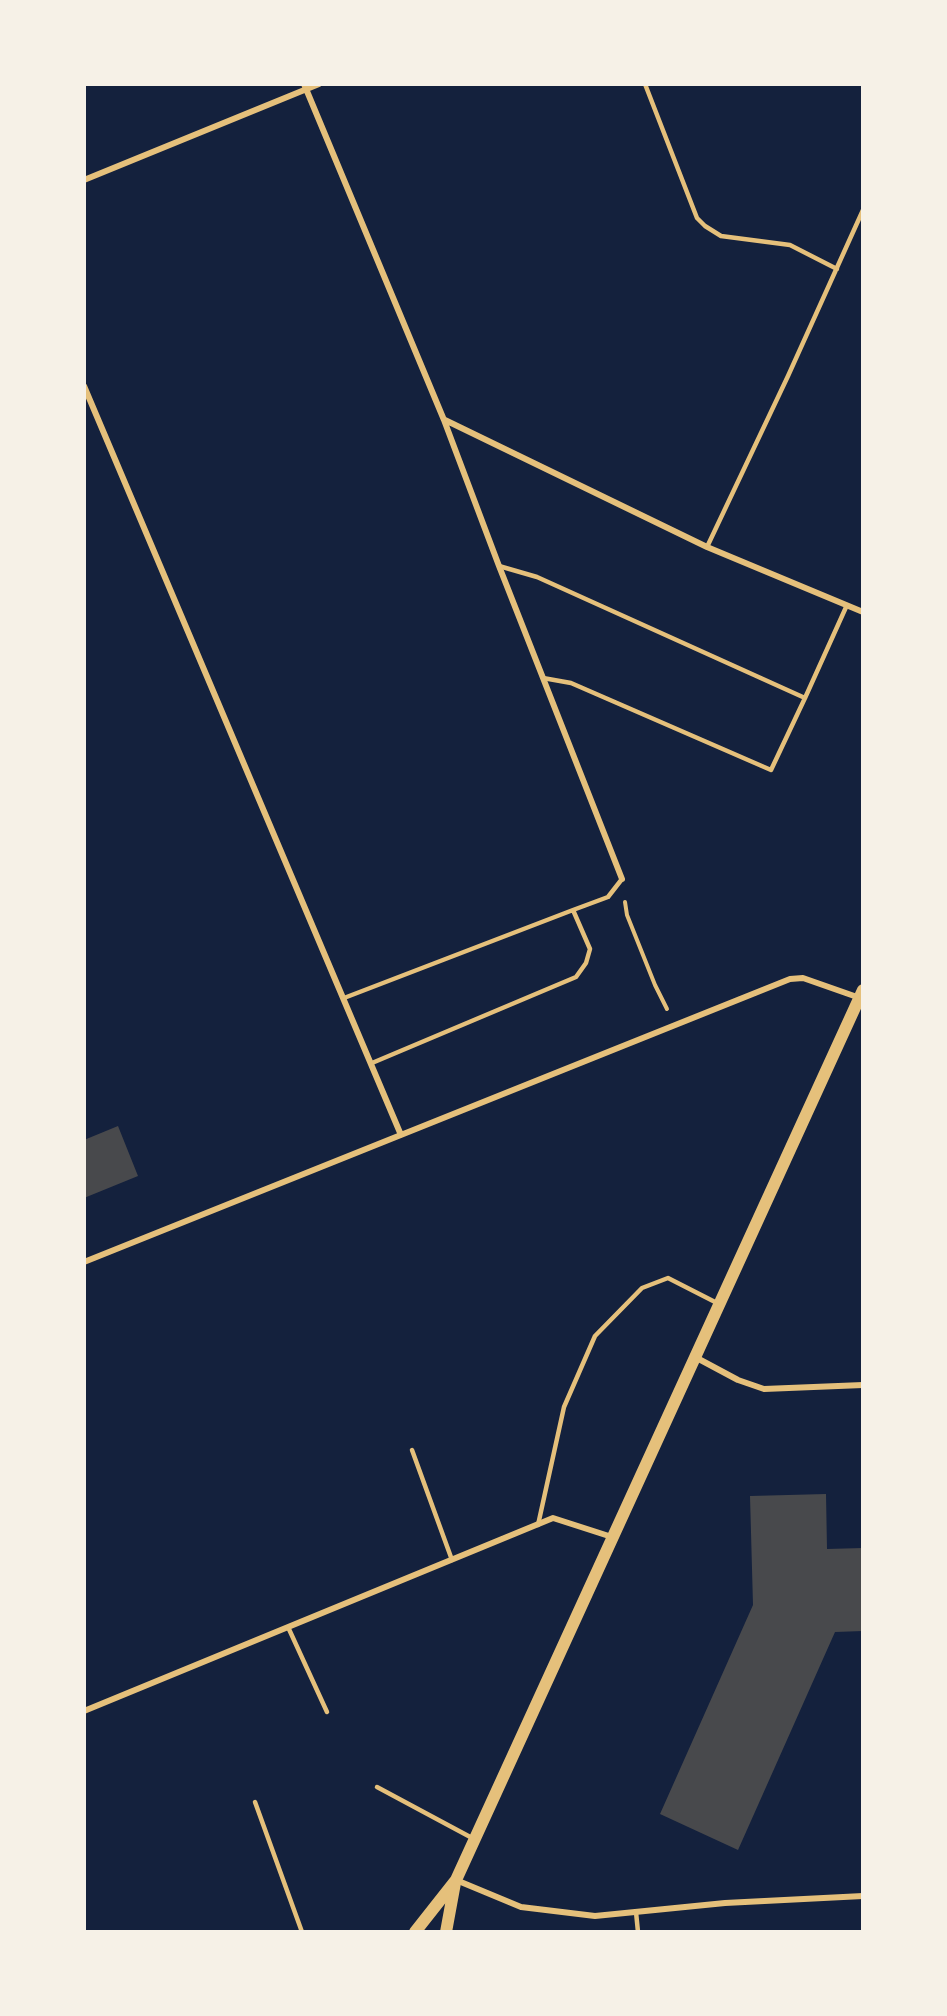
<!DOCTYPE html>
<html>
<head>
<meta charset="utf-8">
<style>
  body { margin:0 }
  #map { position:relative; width:947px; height:2016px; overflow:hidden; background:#14213d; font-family:Manrope,sans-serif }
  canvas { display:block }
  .frame { position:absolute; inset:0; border:86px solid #f6f1e7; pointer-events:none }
</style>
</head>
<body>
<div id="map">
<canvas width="947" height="2016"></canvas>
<div class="frame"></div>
</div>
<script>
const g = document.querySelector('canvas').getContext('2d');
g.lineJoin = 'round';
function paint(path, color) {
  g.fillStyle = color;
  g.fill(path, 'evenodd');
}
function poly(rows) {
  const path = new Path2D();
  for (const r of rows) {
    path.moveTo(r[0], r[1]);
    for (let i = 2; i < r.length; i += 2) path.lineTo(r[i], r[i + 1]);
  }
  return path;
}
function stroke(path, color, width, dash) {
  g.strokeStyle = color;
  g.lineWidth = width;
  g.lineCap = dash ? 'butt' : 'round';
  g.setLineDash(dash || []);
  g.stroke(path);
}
paint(poly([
  [118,1126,138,1176,84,1198,84,1140],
  [826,1494,827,1549,863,1548,863,1631,835,1632,738,1850,660,1814,753,1605,750,1496]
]), '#48494c');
stroke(poly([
  [625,902,627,915,655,985,667,1009]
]), '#e5c07b', 4);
stroke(poly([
  [645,84,697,218,705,226,721,236,790,245,837,269],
  [707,547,788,376,863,210],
  [499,566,537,577,805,698,847,605],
  [543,678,571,683,771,770,805,698],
  [573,910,608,897,622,879],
  [344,998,573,910,590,949,586,963,576,977,372,1063],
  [412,1450,452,1560],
  [538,1525,564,1407,595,1336,642,1288,668,1278,717,1303],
  [288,1627,327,1712],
  [377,1787,474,1839],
  [255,1802,302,1932],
  [636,1912,638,1932]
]), '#e5c07b', 4.5);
stroke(poly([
  [304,84,444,420,499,566,622,879],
  [84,180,319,84],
  [84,386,401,1135],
  [445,420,707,547,863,612],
  [84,1262,790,979,803,978,860,998],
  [695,1357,738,1380,764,1389,863,1385],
  [84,1711,553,1518,612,1537],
  [456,1880,521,1907,595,1916,725,1903,863,1896]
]), '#e5c07b', 6);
stroke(poly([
  [415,1932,456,1880,863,990],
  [446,1932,455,1883]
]), '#e5c07b', 12);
</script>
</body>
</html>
